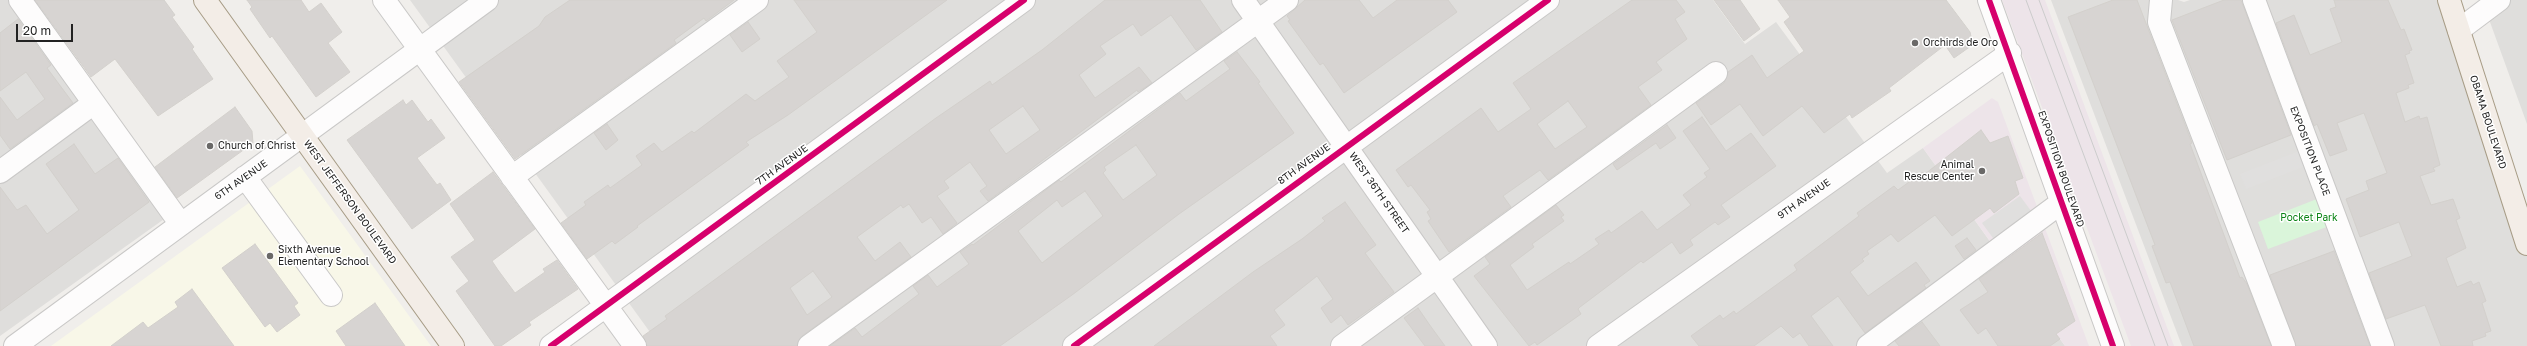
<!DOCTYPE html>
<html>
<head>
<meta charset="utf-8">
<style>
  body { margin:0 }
  #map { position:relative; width:2527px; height:346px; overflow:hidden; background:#f0eeeb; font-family:"Golos Text",sans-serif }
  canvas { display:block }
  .scale { position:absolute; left:16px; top:24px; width:57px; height:18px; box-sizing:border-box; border:2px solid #222; border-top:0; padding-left:5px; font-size:12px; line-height:14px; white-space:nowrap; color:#222; -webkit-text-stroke:3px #fff; paint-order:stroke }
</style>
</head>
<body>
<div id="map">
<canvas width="2527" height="346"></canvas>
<div class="scale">20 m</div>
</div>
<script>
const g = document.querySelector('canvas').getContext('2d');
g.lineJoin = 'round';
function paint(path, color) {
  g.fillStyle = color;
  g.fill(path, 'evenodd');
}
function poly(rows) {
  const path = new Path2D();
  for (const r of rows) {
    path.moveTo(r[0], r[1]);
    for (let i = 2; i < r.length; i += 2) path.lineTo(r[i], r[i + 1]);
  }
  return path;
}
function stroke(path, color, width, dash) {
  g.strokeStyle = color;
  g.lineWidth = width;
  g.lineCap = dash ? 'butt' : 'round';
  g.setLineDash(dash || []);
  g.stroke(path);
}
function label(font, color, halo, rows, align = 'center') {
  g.font = font + ' "Golos Text",sans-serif';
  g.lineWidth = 3;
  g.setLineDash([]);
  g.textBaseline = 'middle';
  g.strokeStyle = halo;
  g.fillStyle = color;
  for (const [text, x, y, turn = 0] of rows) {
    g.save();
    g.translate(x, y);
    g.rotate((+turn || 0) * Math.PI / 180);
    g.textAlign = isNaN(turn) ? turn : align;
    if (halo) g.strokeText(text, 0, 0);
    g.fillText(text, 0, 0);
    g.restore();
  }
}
paint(poly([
  [0,0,13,0,167,217,0,336],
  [410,0,1713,0,1745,44,1776,22,1887,173,1923,148,2065,346,660,346],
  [2051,0,2178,0,2184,2,2190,0,2248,0,2379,346,2182,346],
  [2254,0,2449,0,2527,244,2527,346,2383,346],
  [2482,0,2527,0,2527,124]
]), '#dfdedc');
paint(poly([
  [2002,0,2045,0,2174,346,2131,346],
  [1992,98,1998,102,2089,346,2065,346,1923,148]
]), '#ede4e9');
paint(poly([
  [300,166,431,346,51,346]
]), '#f8f7e8');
paint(poly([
  [2322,197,2332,225,2268,249,2258,222]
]), '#daf5da');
paint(poly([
  [2302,150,2308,165,2246,189,2240,174],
  [2020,196,2034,215,1996,242,1982,223]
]), '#e0dfde');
const building = poly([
  [35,0,164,0,175,15,172,17,194,47,192,49,213,79,158,116,115,59,91,77,35,0],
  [247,0,301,0,309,12,321,3,342,32,328,43,350,72,316,97,272,36,270,38,250,9,252,7,247,0],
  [570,0,734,0,706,21,704,18,674,40,676,43,515,159,459,82,539,26,545,17,570,0],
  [794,0,947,0,788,115,746,142,749,145,637,226,638,227,615,244,612,241,587,259,561,223,586,205,584,202,608,185,610,188,642,165,636,156,654,143,662,152,692,131,694,133,746,94,755,101,789,77,777,61,817,32,794,0],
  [1105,0,1200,0,1222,32,1196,50,1171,15,1141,36,1133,24,1100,46,1106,54,1079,75,1095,98,1139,67,1152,83,1138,92,1137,90,988,201,980,191,987,186,970,162,944,181,949,188,937,196,957,223,943,234,931,217,922,223,909,204,903,208,901,205,857,237,875,261,900,242,911,257,802,336,797,346,647,346,643,336,667,319,665,316,936,118,990,81,992,85,1042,50,1105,0],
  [1023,106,1040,130,1006,154,989,130,1023,106],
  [813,271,832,297,807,315,790,288,813,271],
  [1305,0,1359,0,1373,18,1397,0,1448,0,1457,12,1344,93,1323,63,1320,65,1288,21,1290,20,1287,16,1305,0],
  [1632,0,1676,0,1685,12,1675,19,1687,39,1656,62,1662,70,1638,87,1651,105,1548,180,1540,170,1503,196,1511,207,1449,252,1428,221,1431,219,1427,212,1430,210,1411,185,1408,187,1396,170,1481,108,1498,132,1531,109,1513,83,1632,0],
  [1568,101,1587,127,1555,149,1537,124,1568,101],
  [1714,0,1740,0,1760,29,1744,41,1714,0],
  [1778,0,1946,0,1970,32,1972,41,1971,46,1954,58,1945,45,1889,88,1891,91,1852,118,1850,114,1824,133,1802,106,1763,136,1740,104,1711,125,1696,103,1724,83,1728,72,1752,55,1767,78,1804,51,1784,22,1790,17,1778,0],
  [2113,0,2137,0,2192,143,2190,144,2240,278,2242,277,2247,284,2271,346,2194,346,2170,282,2166,283,2152,246,2155,245,2068,17,2113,0],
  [2224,0,2241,0,2291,135,2227,160,2172,20,2224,0],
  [2334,0,2388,0,2401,30,2404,29,2412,50,2409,51,2410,53,2405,55,2414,83,2408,85,2409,88,2396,93,2405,122,2419,116,2420,119,2427,117,2440,165,2433,168,2435,171,2420,176,2431,205,2453,199,2460,218,2456,220,2466,248,2446,258,2457,287,2471,281,2473,285,2479,282,2486,301,2482,303,2491,331,2485,333,2486,336,2472,341,2473,346,2441,346,2425,305,2386,319,2369,273,2412,256,2399,222,2360,237,2346,199,2369,190,2366,181,2387,173,2364,113,2337,123,2347,150,2330,156,2317,124,2314,126,2276,23,2294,15,2310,55,2342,42,2330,9,2336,7,2334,0],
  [18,19,51,65,47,68,73,103,10,149,0,135,0,97,17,120,45,99,26,72,0,91,0,33,18,19],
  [748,22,760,39,742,52,730,35,748,22],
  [1237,52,1260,82,1258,83,1294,133,1179,214,1072,295,1000,346,830,346,855,328,862,337,919,294,913,286,928,275,937,287,969,264,960,252,972,244,973,245,1059,180,1061,182,1180,93,1186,101,1230,69,1224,61,1237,52],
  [1136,145,1157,175,1123,200,1103,173,1106,170,1104,167,1136,145],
  [1085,191,1103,216,1042,263,1018,231,1057,200,1062,207,1085,191],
  [403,100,406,105,412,100,428,122,431,119,445,138,417,158,437,185,440,183,451,200,412,229,347,140,403,100],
  [235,107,252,131,253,143,177,198,155,167,235,107],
  [1702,117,1726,151,1751,133,1776,166,1721,205,1730,217,1718,225,1715,222,1690,240,1693,245,1680,254,1672,242,1643,263,1641,261,1580,307,1578,309,1581,314,1537,345,1535,342,1529,346,1474,276,1490,264,1485,257,1556,205,1564,215,1561,217,1564,221,1532,244,1534,247,1510,265,1527,290,1569,262,1570,264,1599,244,1595,239,1609,230,1611,233,1642,211,1657,230,1691,205,1683,195,1707,177,1704,173,1710,169,1683,131,1702,117],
  [607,124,618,140,606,150,594,133,607,124],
  [1667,125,1676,138,1660,149,1656,143,1617,170,1613,164,1667,125],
  [1981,130,1990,143,2008,136,2023,178,2015,181,2019,194,1994,213,1990,208,1952,236,1935,215,1898,242,1891,234,1867,251,1869,254,1862,259,1864,261,1850,272,1868,296,1916,262,1930,281,1924,285,1926,288,1865,333,1838,296,1811,316,1833,346,1809,346,1800,333,1793,338,1781,326,1754,346,1699,346,1691,336,1720,315,1723,319,1734,311,1736,314,1797,270,1794,265,1859,216,1857,213,1894,186,1898,190,1923,172,1925,174,1981,130],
  [74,144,95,174,118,158,149,202,0,311,0,187,17,210,26,205,47,234,79,210,46,164,74,144],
  [493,172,535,229,492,261,498,270,515,293,545,272,543,269,557,260,578,289,529,322,531,325,501,346,495,346,456,291,469,281,451,257,475,240,450,204,493,172],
  [1345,202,1376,245,1365,253,1394,292,1348,325,1341,315,1331,323,1321,308,1333,299,1317,276,1274,310,1285,325,1270,336,1277,346,1154,346,1253,272,1302,239,1325,221,1322,218,1345,202],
  [2042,233,2075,321,2056,334,2060,339,2050,346,1998,346,1986,328,1978,334,1960,310,1988,292,1979,279,2042,233],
  [1967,238,1976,250,1964,259,1955,246,1967,238],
  [255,244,298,303,294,306,300,315,277,332,270,323,265,327,222,268,255,244],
  [2334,251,2370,346,2296,346,2270,275,2334,251],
  [192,289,234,346,111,346,143,322,148,328,178,307,175,302,192,289],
  [375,303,405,346,346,346,336,331,375,303],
  [1418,308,1429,324,1445,346,1425,346,1404,318,1418,308],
  [1922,322,1940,346,1899,346,1895,341,1922,322]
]);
paint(building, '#d7d4d2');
stroke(building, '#d3d0cc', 1);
const minor = poly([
  [20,0,180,223],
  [384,0,635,346],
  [1243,0,1486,346],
  [1989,0,2113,346],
  [2161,0,2159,22,2284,346],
  [2254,0,2383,346],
  [2459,30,2499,0],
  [0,172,94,103],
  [245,177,331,295],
  [512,177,757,0],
  [15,346,487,0],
  [551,346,1024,0],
  [809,346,1287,0],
  [1074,346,1548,0],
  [1342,346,1716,73],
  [1598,346,2010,53],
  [1868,346,2062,202]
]);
const major = poly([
  [205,0,453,346],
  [2449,0,2527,244]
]);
stroke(minor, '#c9c8c7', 24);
stroke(major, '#a79c86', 24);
stroke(minor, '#fdfcfc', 22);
stroke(major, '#f3ede7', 22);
stroke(poly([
  [2026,0,2155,346],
  [2039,0,2168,346]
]), '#ccc', 1);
stroke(poly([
  [1989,0,2113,346],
  [551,346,1024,0],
  [1074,346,1548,0]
]), '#d6006c', 6);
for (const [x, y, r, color] of [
  [1915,43,4,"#6a6968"],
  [210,146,4,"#6a6968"],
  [1982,171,4,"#6a6968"],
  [270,256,4,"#6a6968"]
]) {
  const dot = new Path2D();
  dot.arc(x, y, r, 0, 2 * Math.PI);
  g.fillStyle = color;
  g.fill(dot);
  stroke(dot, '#fff', 1.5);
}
label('10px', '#222', '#fff', [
  ["Orchirds de Oro",1923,43],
  ["Church of Christ",218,146],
  ["Animal",1974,165,"right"],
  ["Rescue Center",1974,177,"right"],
  ["Sixth Avenue",278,250],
  ["Elementary School",278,262]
], 'left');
label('10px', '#222', '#fff', [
  ["OBAMA BOULEVARD",2488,122,72],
  ["EXPOSITION PLACE",2310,151,69],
  ["8TH AVENUE",1304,164,-36],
  ["7TH AVENUE",782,165,-36],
  ["EXPOSITION BOULEVARD",2061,169,71],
  ["6TH AVENUE",241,180,-35],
  ["WEST 36TH STREET",1379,193,55],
  ["9TH AVENUE",1804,199,-35],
  ["WEST JEFFERSON BOULEVARD",350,202,54]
]);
label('10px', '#0c8416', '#fff', [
  ["Pocket Park",2309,218]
]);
</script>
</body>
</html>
